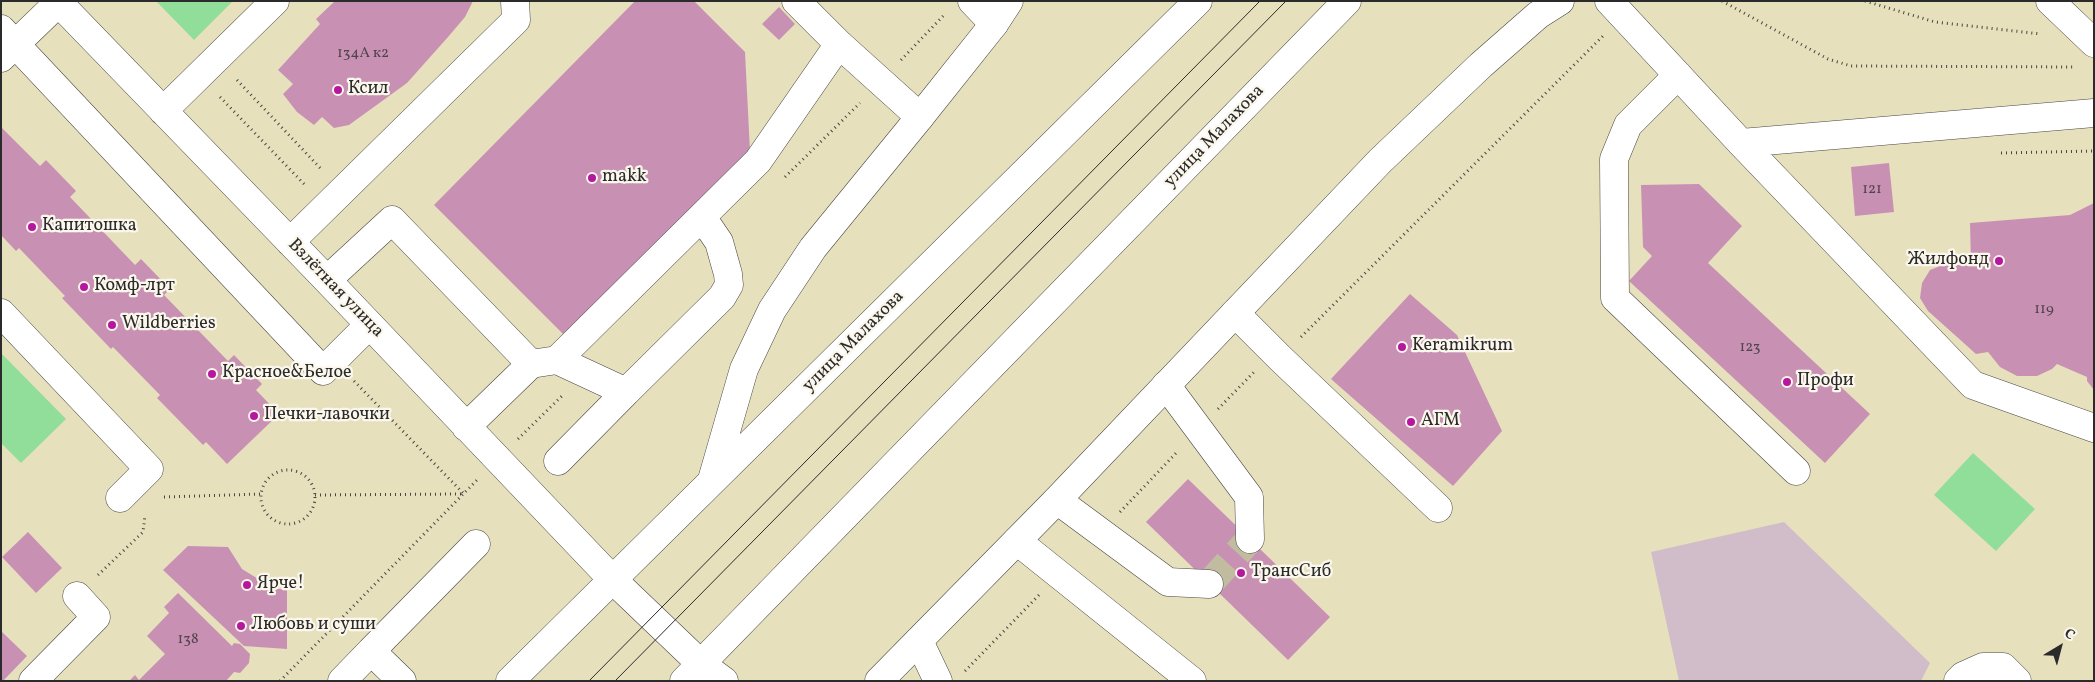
<!DOCTYPE html>
<html>
<head>
<meta charset="utf-8">
<style>
  body { margin:0 }
  #map { position:relative; width:2095px; height:682px; overflow:hidden; background:#e7e0bd; font-family:Vollkorn,serif }
  canvas { display:block }
  .frame { position:absolute; inset:0; border:2px solid #2b2b2b; pointer-events:none }
  .north { position:absolute; left:2035px; top:622px; width:50px; height:50px; -webkit-text-stroke:4px #fbf7ec; paint-order:stroke; rotate:37deg; font-size:14px; font-weight:700; line-height:20px; text-align:center; color:#2b2b2b }
  .north::after { content:''; display:block; margin:auto; width:18px; height:22px; background:#2b2b2b; clip-path:polygon(50% 0,100% 100%,50% 72%,0 100%) }
</style>
</head>
<body>
<div id="map">
<canvas width="2095" height="682"></canvas>
<div class="frame"></div>
<div class="north">С</div>
</div>
<script>
const g = document.querySelector('canvas').getContext('2d');
g.lineJoin = 'round';
function paint(path, color) {
  g.fillStyle = color;
  g.fill(path, 'evenodd');
}
function poly(rows) {
  const path = new Path2D();
  for (const r of rows) {
    if (r.length === 3) {
      path.moveTo(r[0] + r[2], r[1]);
      path.arc(r[0], r[1], r[2], 0, 2 * Math.PI);
      continue;
    }
    path.moveTo(r[0], r[1]);
    for (let i = 2; i < r.length; i += 2) path.lineTo(r[i], r[i + 1]);
  }
  return path;
}
function stroke(path, color, width, dash) {
  g.strokeStyle = color;
  g.lineWidth = width;
  g.lineCap = dash ? 'butt' : 'round';
  g.setLineDash(dash || []);
  g.stroke(path);
}
function label(font, color, halo, rows, align = 'center') {
  g.font = font + ' Vollkorn,serif';
  g.lineWidth = 4.5;
  g.setLineDash([]);
  g.textBaseline = 'middle';
  g.strokeStyle = halo;
  g.fillStyle = color;
  for (const [text, x, y, turn = 0] of rows) {
    g.save();
    g.translate(x, y);
    g.rotate((+turn || 0) * Math.PI / 180);
    g.textAlign = isNaN(turn) ? turn : align;
    if (halo) g.strokeText(text, 0, 0);
    g.fillText(text, 0, 0);
    g.restore();
  }
}
paint(poly([
  [1784,522,1930,663,1921,681,1679,681,1651,552]
]), '#d1bdca');
paint(poly([
  [156,1,233,1,194,40],
  [1,353,66,419,21,463,1,443],
  [1973,453,2035,509,1996,551,1934,495]
]), '#91de9b');
paint(poly([
  [335,1,473,1,465,17,448,37,407,83,349,125,334,128,322,117,314,125,297,112,283,94,293,84,278,70,320,24,316,19],
  [635,1,694,1,745,52,750,151,566,337,434,205],
  [779,7,795,24,779,40,762,24],
  [1,127,40,166,46,160,76,191,70,197,135,265,141,259,170,289,164,295,228,361,234,355,262,384,256,390,279,414,227,464,206,442,203,445,157,398,160,395,113,347,111,349,62,298,65,296,19,248,16,251,1,235],
  [1889,163,1894,212,1855,216,1851,167],
  [1699,184,1742,226,1708,263,1870,414,1825,463,1629,281,1652,256,1643,247,1641,185],
  [2094,203,2094,390,2087,381,2087,377,2057,364,2052,369,2037,376,2017,376,2000,367,1988,352,1976,354,1928,311,1920,298,1922,283,1930,270,1943,265,1971,265,1970,223,2070,215],
  [1410,294,1457,335,1502,431,1453,486,1331,379],
  [1188,479,1330,617,1288,660,1146,522],
  [28,532,62,568,36,593,2,557],
  [188,546,228,547,242,569,273,588,287,590,287,649,244,646,163,570],
  [178,593,232,646,234,643,240,644,250,654,249,663,240,673,234,672,226,681,129,681,135,675,139,680,165,654,147,636,169,613,164,607],
  [1,631,27,656,3,681,1,681]
]), '#c891b4');
stroke(poly([
  [1209,584,1250,539]
]), '#c1bca0', 28, [28, 14]);
const minor = poly([
  [57,1,327,280,612,579,701,664],
  [796,1,839,44,920,117],
  [972,1,994,24],
  [1609,1,1741,143,1973,385,2094,428],
  [2050,1,2094,43],
  [1,29,323,371,369,325],
  [1,58,58,3],
  [1678,75,1628,125,1614,159,1615,298,1796,471],
  [163,111,275,1],
  [1741,143,2094,113],
  [290,242,516,20,515,1],
  [327,280,392,220,531,364,466,427],
  [1,313,149,469,120,498],
  [1235,313,1280,358,1438,508],
  [557,360,626,392,722,297,729,285,728,274,719,242,702,217],
  [531,364,557,360,758,161,839,44],
  [1166,385,1249,497,1250,539],
  [558,461,626,392],
  [1057,500,1168,582,1209,584],
  [1017,541,1192,681],
  [919,641,938,681],
  [371,651,476,544],
  [33,681,96,617,77,596],
  [342,681,371,651,402,681],
  [1958,681,1963,676,1983,667,2003,667,2017,681]
]);
const major = poly([
  [712,480,744,369,772,310,813,248,920,117,994,24,1009,1],
  [701,664,724,681],
  [510,681,1198,1],
  [684,681,1347,1],
  [879,681,1057,500,1380,161,1481,65,1538,15,1560,1]
]);
stroke(minor, '#474641', 29);
stroke(major, '#474641', 29);
stroke(poly([
  [1722,1,1828,59,1851,66,2075,67],
  [1865,1,1935,22,2041,34],
  [901,60,945,14],
  [237,80,322,170],
  [220,97,306,186],
  [2001,153,2094,151],
  [785,177,860,103],
  [1301,337,1603,36],
  [354,381,464,494],
  [1218,409,1254,372],
  [518,439,563,395],
  [288,497,27],
  [315,495,463,494],
  [164,497,261,494],
  [1120,512,1178,451],
  [98,575,143,532,145,515],
  [965,671,1039,595],
  [280,681,477,480]
]), '#474641', 3, [1, 4]);
stroke(minor, '#fff', 28);
stroke(major, '#fff', 28);
stroke(poly([
  [589,681,1260,1],
  [615,681,1286,1]
]), '#2b2b2b', 1);
for (const [x, y, r, color] of [
  [338,90,5,"#b5179e"],
  [592,178,5,"#b5179e"],
  [32,227,5,"#b5179e"],
  [1999,261,5,"#b5179e"],
  [84,287,5,"#b5179e"],
  [112,325,5,"#b5179e"],
  [1402,347,5,"#b5179e"],
  [212,374,5,"#b5179e"],
  [1787,382,5,"#b5179e"],
  [254,416,5,"#b5179e"],
  [1411,422,5,"#b5179e"],
  [1241,573,5,"#b5179e"],
  [247,585,5,"#b5179e"],
  [241,626,5,"#b5179e"]
]) {
  const dot = new Path2D();
  dot.arc(x, y, r, 0, 2 * Math.PI);
  g.fillStyle = color;
  g.fill(dot);
  stroke(dot, '#fbf7ec', 2);
}
label('15px', '#52444d', null, [
  ["134А к2",363,54],
  ["121",1872,190],
  ["119",2044,310],
  ["123",1750,348],
  ["138",188,640]
]);
label('18px', '#2b2b2b', '#fbf7ec', [
  ["Ксил",348,90],
  ["makk",602,178],
  ["Капитошка",42,227],
  ["Жилфонд",1989,261,"right"],
  ["Комф-лрт",94,287],
  ["Wildberries",122,325],
  ["Keramikrum",1412,347],
  ["Красное&Белое",222,374],
  ["Профи",1797,382],
  ["Печки-лавочки",264,416],
  ["АГМ",1421,422],
  ["ТрансСиб",1251,573],
  ["Ярче!",257,585],
  ["Любовь и суши",251,626]
], 'left');
label('18px', '#2b2b2b', '#fbf7ec', [
  ["улица Малахова",1215,137,-46],
  ["Взлётная улица",335,289,46],
  ["улица Малахова",854,342,-45]
]);
</script>
</body>
</html>
